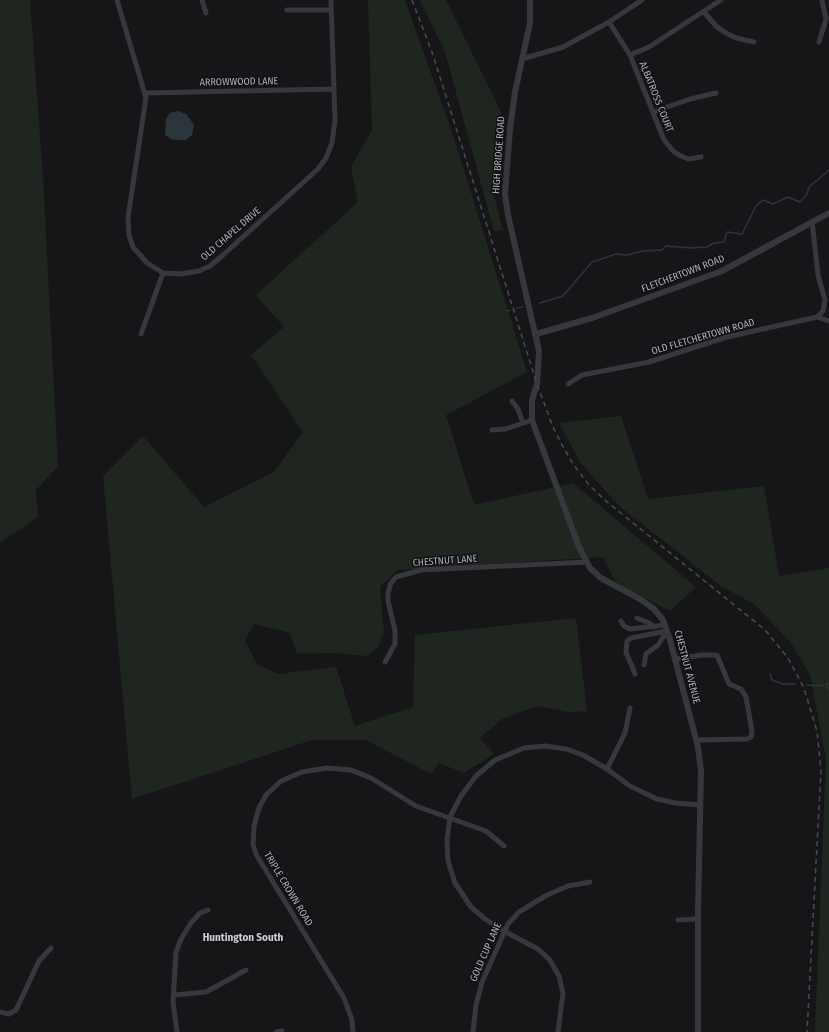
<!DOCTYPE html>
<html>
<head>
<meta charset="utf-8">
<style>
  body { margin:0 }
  canvas { display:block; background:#161618 }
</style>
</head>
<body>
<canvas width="829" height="1032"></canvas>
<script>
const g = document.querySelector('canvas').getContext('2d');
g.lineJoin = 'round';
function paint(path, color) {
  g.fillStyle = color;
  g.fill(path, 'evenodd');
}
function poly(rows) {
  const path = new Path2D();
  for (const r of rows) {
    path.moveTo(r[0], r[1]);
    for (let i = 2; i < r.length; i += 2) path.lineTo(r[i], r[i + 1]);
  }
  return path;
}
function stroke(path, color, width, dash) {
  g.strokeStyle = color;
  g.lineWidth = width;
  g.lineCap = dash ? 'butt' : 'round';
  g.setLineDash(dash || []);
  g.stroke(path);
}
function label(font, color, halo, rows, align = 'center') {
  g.font = font + ' "Fira Sans Condensed",sans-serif';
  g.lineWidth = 3;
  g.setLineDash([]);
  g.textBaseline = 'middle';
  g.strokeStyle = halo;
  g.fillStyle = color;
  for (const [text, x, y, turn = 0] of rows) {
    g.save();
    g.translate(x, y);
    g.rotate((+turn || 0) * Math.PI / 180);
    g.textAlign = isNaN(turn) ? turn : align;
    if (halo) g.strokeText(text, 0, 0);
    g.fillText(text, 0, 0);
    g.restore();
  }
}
paint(poly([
  [0,0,30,0,43,178,58,466,35,491,39,516,0,543],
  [368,0,405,0,453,135,527,372,446,415,474,505,573,483,696,587,670,611,616,583,603,557,398,570,380,587,384,633,378,647,366,656,334,653,297,654,290,633,254,624,245,640,257,664,278,674,336,667,355,726,413,707,415,635,576,618,587,711,568,712,537,706,502,719,480,738,494,754,464,773,439,763,431,774,366,740,312,740,132,799,103,476,143,436,204,507,274,472,303,432,251,355,284,327,256,295,358,202,351,167,372,130],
  [420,0,446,0,501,112,493,192,503,230,494,231,445,52],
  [621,416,648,499,764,486,779,576,829,568,829,1032,815,1032,826,759,810,675,791,643,754,604,721,586,618,505,580,462,559,423]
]), '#1e261f');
paint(poly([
  [178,111,186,114,194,125,192,135,186,140,173,140,165,135,166,119,170,113]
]), '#2c353c');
stroke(poly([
  [540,303,563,296,592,262,616,254,627,255,643,251,662,250,666,246,691,248,707,247,714,243,724,242,727,232,742,234,756,206,763,200,773,204,788,197,800,202,807,194,809,187,829,170],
  [516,308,523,307],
  [507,311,510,310],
  [770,674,772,680,783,684,795,684],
  [807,685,820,686,829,683],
  [826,685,829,690]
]), '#2c353c', 1.5);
stroke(poly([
  [117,0,146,98,128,217,129,235,133,247,147,263,163,273,181,274,199,271,210,266,223,255,318,169,326,158,332,143,335,120,331,0],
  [202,0,206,13],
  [287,10,331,10],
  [704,12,716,26,724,32,736,38,754,42],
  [609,22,630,55,664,140,674,152,681,156,688,159,701,157],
  [819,42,826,19,822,0],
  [630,55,649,47,721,0],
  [522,59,563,47,609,22,642,0],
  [145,93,333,89],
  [653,112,690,99,716,93],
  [817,317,829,321],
  [141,334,163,273],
  [568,384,582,375,649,362,727,337,817,317,823,311,825,300,818,275,812,221],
  [512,401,518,409,523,423],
  [492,430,506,429,532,420],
  [637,618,649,623,654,627],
  [621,621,624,626,630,629,665,625],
  [675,659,702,655,717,655,729,684,741,689,746,697,752,731,751,737,747,739,696,740],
  [385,662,395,644,395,630,388,601,388,593,391,583,396,577,421,570,587,562],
  [644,665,646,654,658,645,667,631],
  [635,674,626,652,627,641,631,638,667,631],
  [607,769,625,733,630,708],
  [678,920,698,919],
  [174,995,206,992,246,970],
  [0,1012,9,1014,16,1010,39,961,51,948],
  [177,1032,173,1002,176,952,181,939,191,923,200,913,208,910],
  [276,1032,282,1031],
  [353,1032,352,1020,344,998,257,856,253,845,254,826,259,808,266,795,281,781,302,772,327,768,351,770,371,778,416,806,486,831,504,846],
  [473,1032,476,1005,482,982,508,924,519,912,547,895,568,886,590,882],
  [558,1032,563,993,559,976,550,960,538,949,504,931,485,919,471,907,455,883,448,861,447,840,450,817,461,796,476,776,495,760,524,748,545,746,566,749,583,755,607,769,630,786,657,799,676,803,700,805]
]), '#37383d', 5);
stroke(poly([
  [530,0,530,23,515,92,510,129,505,194,508,215,539,351,537,384,532,400,532,420,579,547,590,568,601,578,640,599,654,609,663,620,670,640,698,747,701,771,698,911,698,1032],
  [536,334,592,318,722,271,829,213]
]), '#37383d', 6);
stroke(poly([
  [412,0,432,52,537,384,553,427,561,443,573,464,589,485,606,501,765,630,788,658,804,688,817,731,821,770,807,1032]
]), '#4a4c52', 1.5, [5, 4]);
label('10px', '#a8adb8', '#111113', [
  ["ARROWWOOD LANE",239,82,-1],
  ["ALBATROSS COURT",656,97,68],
  ["HIGH BRIDGE ROAD",499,155,-86],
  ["OLD CHAPEL DRIVE",231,234,-41],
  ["FLETCHERTOWN ROAD",683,274,-21],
  ["OLD FLETCHERTOWN ROAD",703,337,-16],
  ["CHESTNUT LANE",445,561,-4],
  ["CHESTNUT AVENUE",687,667,75],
  ["TRIPLE CROWN ROAD",288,889,59],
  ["GOLD CUP LANE",486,952,-66]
]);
label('bold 11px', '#c9ccd4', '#111113', [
  ["Huntington South",243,938]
]);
</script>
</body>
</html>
